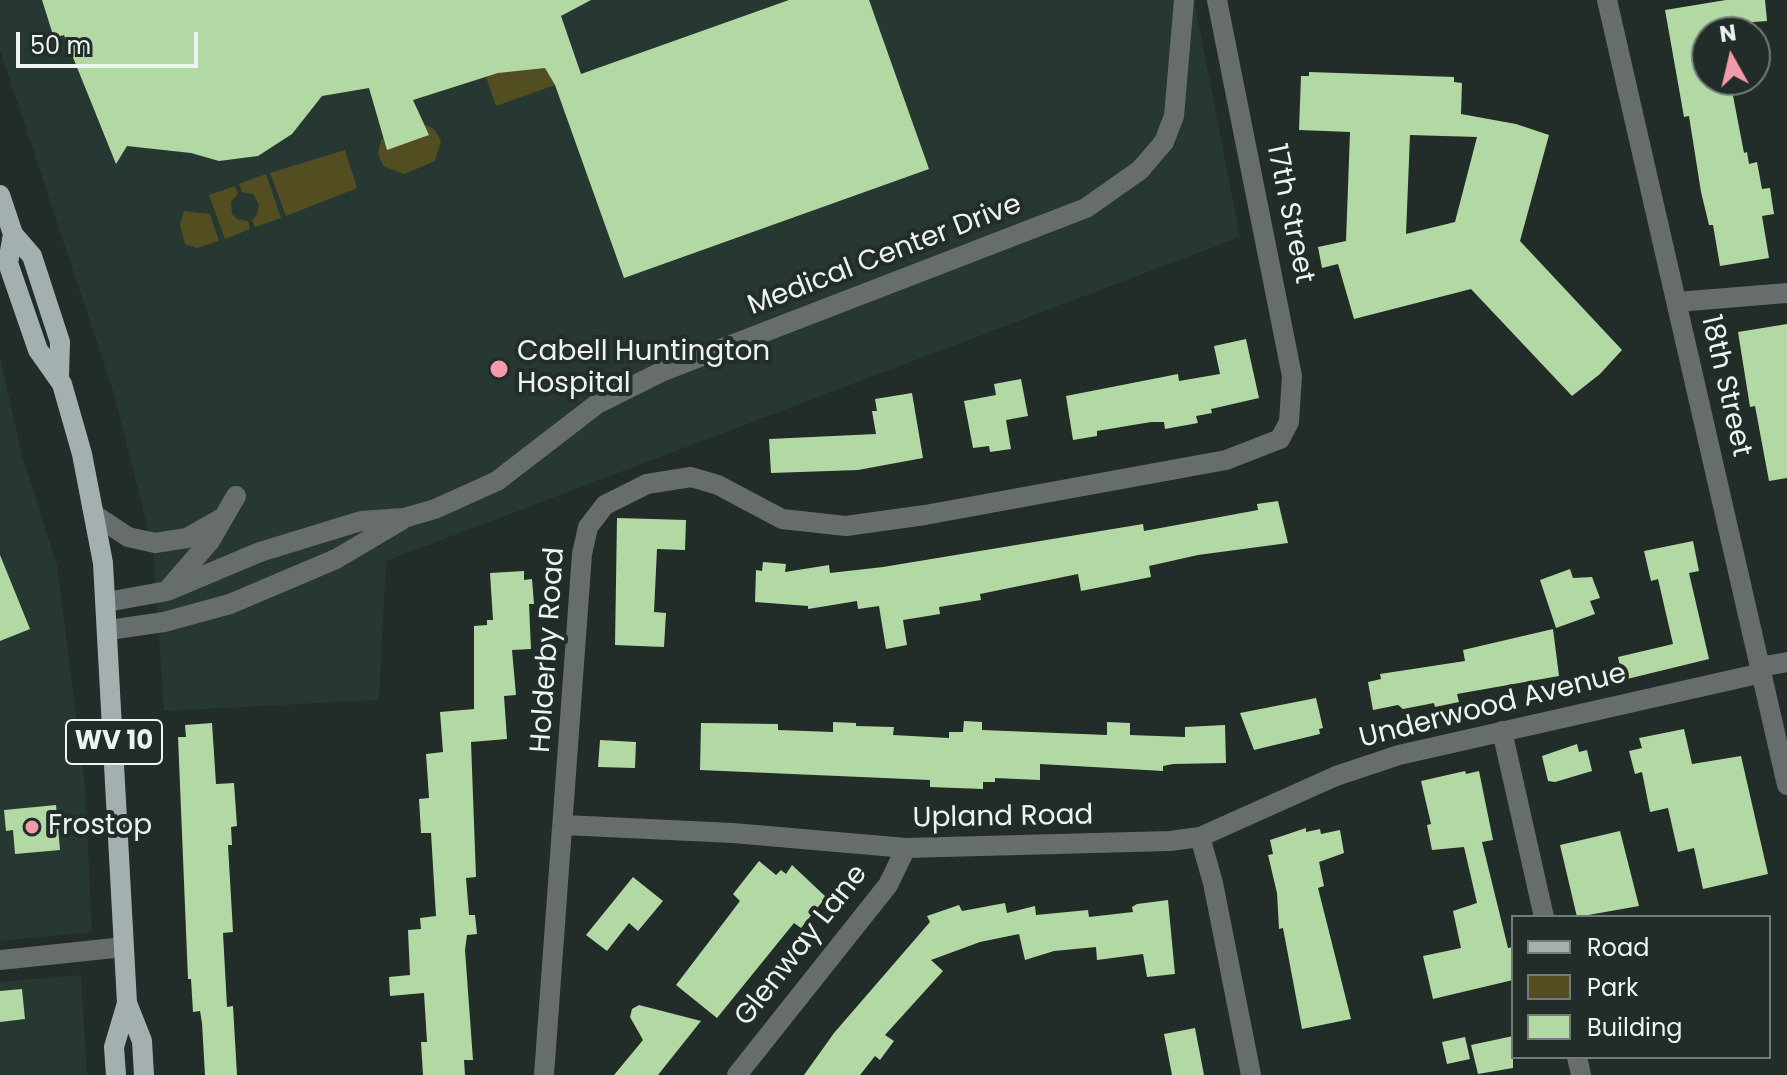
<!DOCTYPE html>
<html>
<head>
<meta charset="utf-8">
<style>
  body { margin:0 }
  #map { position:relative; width:1787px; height:1075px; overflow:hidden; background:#222c28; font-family:Poppins,sans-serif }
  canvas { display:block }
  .legend { position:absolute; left:1511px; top:915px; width:260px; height:144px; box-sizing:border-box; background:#222c28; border:2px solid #737c78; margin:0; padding:10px 14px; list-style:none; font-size:24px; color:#edf3f0 }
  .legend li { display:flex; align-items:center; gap:16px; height:40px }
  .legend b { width:40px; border:2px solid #737c78 }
  .north { position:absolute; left:1691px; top:16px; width:80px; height:80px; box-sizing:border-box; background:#222c28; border:2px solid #737c78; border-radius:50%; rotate:352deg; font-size:22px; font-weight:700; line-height:32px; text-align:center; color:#edf3f0 }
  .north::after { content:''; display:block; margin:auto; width:28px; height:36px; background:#f39aac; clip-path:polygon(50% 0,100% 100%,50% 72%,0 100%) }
  .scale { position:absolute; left:16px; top:32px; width:182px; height:36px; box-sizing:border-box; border:4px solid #edf3f0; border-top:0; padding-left:10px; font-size:24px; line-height:28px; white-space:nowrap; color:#edf3f0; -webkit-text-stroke:6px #222c28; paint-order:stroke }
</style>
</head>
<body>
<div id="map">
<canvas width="1787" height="1075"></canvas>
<ul class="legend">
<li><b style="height:10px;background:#a4afb0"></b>Road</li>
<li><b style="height:22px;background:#524e22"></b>Park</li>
<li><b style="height:22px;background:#b2d8a3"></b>Building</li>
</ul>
<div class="north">N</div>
<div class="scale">50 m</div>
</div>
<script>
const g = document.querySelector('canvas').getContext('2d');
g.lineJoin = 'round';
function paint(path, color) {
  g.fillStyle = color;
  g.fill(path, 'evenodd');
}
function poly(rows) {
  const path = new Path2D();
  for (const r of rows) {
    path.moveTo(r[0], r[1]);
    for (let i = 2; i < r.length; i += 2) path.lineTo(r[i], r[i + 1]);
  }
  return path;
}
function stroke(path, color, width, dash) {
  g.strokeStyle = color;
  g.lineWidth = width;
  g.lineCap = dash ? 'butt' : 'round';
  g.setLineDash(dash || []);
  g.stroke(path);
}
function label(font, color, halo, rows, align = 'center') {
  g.font = font + ' Poppins,sans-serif';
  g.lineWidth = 8;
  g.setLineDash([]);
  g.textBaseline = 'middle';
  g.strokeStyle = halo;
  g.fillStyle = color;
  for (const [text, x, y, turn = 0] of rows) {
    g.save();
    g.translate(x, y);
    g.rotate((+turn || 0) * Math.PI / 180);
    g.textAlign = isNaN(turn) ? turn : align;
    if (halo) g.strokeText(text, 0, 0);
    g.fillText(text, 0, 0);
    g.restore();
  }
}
paint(poly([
  [0,0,1194,0,1240,237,386,561,379,700,164,711,153,549,113,391,0,50],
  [0,358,22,455,57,565,85,786,92,932,0,941],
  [78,975,81,977,87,1075,0,1075,0,982]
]), '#273832');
paint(poly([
  [552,67,555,85,496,106,486,77,510,69],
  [424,124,434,129,441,141,435,161,404,174,383,166,378,153,381,140,384,137,388,149,428,135],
  [345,150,357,188,286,216,270,173],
  [266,174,281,218,255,227,252,220,257,215,259,204,253,194,242,192,239,184],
  [235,186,238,194,231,202,232,214,237,219,248,221,250,229,225,239,209,195],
  [184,211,210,214,219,241,197,248,185,244,180,225]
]), '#524e22');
paint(poly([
  [42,0,591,0,561,16,581,74,789,0,869,0,929,169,624,278,555,85,545,68,498,73,413,100,429,135,387,150,369,88,322,96,292,134,258,156,219,161,191,153,127,146,116,164,64,35,54,38],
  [1726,0,1765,0,1767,21,1728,24,1730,30,1707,32,1707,80,1730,80,1744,153,1747,152,1749,164,1757,162,1762,189,1770,188,1774,214,1762,216,1769,258,1720,266,1713,225,1709,225,1701,192,1689,116,1684,117,1665,10],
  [1309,72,1454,77,1454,82,1462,83,1461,114,1516,124,1549,135,1520,241,1622,350,1600,374,1572,396,1471,289,1354,319,1338,264,1322,268,1318,247,1346,241,1350,132,1299,130,1301,76,1309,76],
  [1410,135,1477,137,1455,222,1406,234],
  [1787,324,1787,478,1769,481,1755,406,1750,407,1738,332],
  [1246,339,1259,398,1211,409,1212,413,1196,416,1198,423,1165,429,1164,422,1151,422,1097,431,1097,436,1073,440,1066,396,1178,374,1179,381,1220,374,1214,346],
  [1021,379,1028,416,1006,420,1011,449,990,452,989,446,973,448,964,401,996,395,994,384],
  [912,393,923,458,858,470,771,473,769,439,876,434,872,411,877,411,875,399],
  [1278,501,1288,543,1198,555,1149,566,1151,577,1081,591,1078,574,980,594,981,600,939,607,940,614,903,620,907,645,886,649,879,606,858,609,857,601,808,609,808,606,755,602,756,570,762,571,763,562,786,564,785,572,829,565,830,573,883,567,1143,524,1144,531,1258,510,1257,504],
  [617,518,686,520,685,550,657,549,654,612,666,613,664,647,615,645],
  [1693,541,1699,571,1689,573,1709,659,1623,680,1618,657,1673,644,1658,579,1651,581,1644,551],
  [0,555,30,629,0,641],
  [1570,569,1573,578,1592,577,1600,598,1590,601,1595,614,1556,628,1540,580],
  [524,571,524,580,532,579,534,604,529,604,531,649,512,650,516,695,504,696,507,739,471,742,476,877,466,878,469,915,475,915,477,934,467,935,465,950,473,1060,464,1060,465,1075,423,1075,421,1042,427,1042,424,993,390,996,389,977,410,975,408,930,421,929,420,918,436,916,431,833,421,833,419,799,429,798,426,754,443,752,440,712,474,709,474,626,487,625,487,620,493,620,490,573],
  [1553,629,1559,676,1457,694,1459,702,1435,707,1434,703,1403,709,1398,705,1373,710,1368,682,1381,679,1380,674,1465,661,1463,650],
  [1316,698,1323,728,1319,729,1320,734,1254,750,1240,713],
  [964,721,982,722,982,730,1107,735,1107,722,1130,723,1130,735,1185,737,1185,727,1225,725,1226,763,1173,764,1163,766,1163,771,1040,764,1040,780,995,778,995,782,983,782,983,789,930,787,930,780,700,770,701,723,778,724,778,730,833,732,833,722,856,723,856,726,894,727,893,735,949,738,949,732,963,732],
  [212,723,216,784,234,783,237,826,231,827,232,845,228,845,233,932,223,933,227,1007,233,1006,237,1075,205,1075,202,1023,200,1011,193,1012,191,979,188,979,178,737,186,737,185,725],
  [1684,729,1692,764,1741,756,1768,874,1703,889,1694,848,1678,852,1668,808,1650,812,1642,772,1635,774,1629,751,1642,748,1639,738],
  [600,740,636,742,635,768,598,767],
  [1577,744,1579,752,1587,750,1592,771,1555,782,1548,781,1542,756],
  [1465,771,1466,774,1479,771,1493,840,1482,842,1508,948,1513,947,1513,980,1433,999,1423,956,1461,948,1453,911,1477,903,1464,847,1432,850,1427,825,1431,824,1421,781],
  [56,805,60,850,15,854,13,830,6,831,4,810],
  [1306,828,1306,832,1320,829,1321,834,1340,830,1344,853,1319,862,1324,886,1318,888,1351,1019,1302,1029,1283,928,1279,929,1277,893,1268,855,1273,854,1270,840],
  [1620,831,1639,906,1577,917,1560,845],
  [759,861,776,875,781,870,786,874,792,865,826,897,801,928,794,923,717,1018,676,985,740,901,733,894],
  [633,877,663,901,638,931,629,923,607,951,586,935],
  [1168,900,1175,974,1147,977,1143,954,1097,960,1096,947,1054,951,1025,960,1019,934,980,942,931,960,943,971,885,1035,894,1041,880,1060,875,1056,860,1075,804,1075,834,1033,930,922,927,916,959,905,962,911,1005,903,1007,913,1035,906,1036,915,1088,910,1089,917,1133,912,1132,907,1137,904],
  [22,989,25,1019,0,1022,0,991],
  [639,1005,701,1021,658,1075,614,1075,643,1040,630,1017,632,1009],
  [1195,1028,1204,1075,1172,1075,1164,1034],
  [1513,1036,1513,1068,1478,1074,1471,1045],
  [1465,1037,1470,1059,1447,1064,1442,1042]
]), '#b2d8a3');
stroke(poly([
  [1607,0,1787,785],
  [1677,302,1787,293],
  [95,515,128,537,155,543,187,538,224,517],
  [171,586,210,541,236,496],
  [107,602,167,591,260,552,361,521,404,518,435,509,497,481,597,404,661,372,1086,208,1140,170,1164,142,1174,116,1184,0],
  [109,630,164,622,230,604,336,559,402,520],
  [1760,667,1787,662],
  [1502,731,1544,917],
  [564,825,733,833,906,848,1170,841,1200,837,1336,776,1399,755,1762,673],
  [1200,837,1213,883,1251,1075],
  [0,960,124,947],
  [1577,1057,1581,1075],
  [544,1075,582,554,588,527,605,505,647,484,691,477,718,485,782,519,846,526,925,515,1226,460,1280,439,1289,422,1292,376,1217,0],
  [737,1075,888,885,906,848]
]), '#676c6c', 20);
stroke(poly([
  [0,195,13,234,32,256,60,342,59,376],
  [13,234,8,263,38,350,62,384,82,454,103,563,127,1003,142,1041,144,1075],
  [116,1075,114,1047,127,1003]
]), '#a4afb0', 20);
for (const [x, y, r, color] of [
  [499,369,10,"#f39aac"],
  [32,827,8,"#f39aac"]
]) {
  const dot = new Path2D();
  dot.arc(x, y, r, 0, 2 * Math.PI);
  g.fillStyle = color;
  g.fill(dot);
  stroke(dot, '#222c28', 3);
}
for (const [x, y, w] of [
  [114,742,96]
]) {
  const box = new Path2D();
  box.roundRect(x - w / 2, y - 22, w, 44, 6);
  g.fillStyle = '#222c28';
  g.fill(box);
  stroke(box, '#edf3f0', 2);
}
label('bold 26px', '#edf3f0', null, [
  ["WV 10",114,742]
]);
label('28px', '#edf3f0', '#222c28', [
  ["17th Street",1289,214,78],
  ["Medical Center Drive",885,256,-21],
  ["18th Street",1725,386,77],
  ["Holderby Road",549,650,-86],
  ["Underwood Avenue",1493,707,-14],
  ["Upland Road",1003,818,-1],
  ["Glenway Lane",802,946,-52]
]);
label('28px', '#edf3f0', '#222c28', [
  ["Cabell Huntington",517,353],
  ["Hospital",517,385],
  ["Frostop",48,827]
], 'left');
</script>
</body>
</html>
